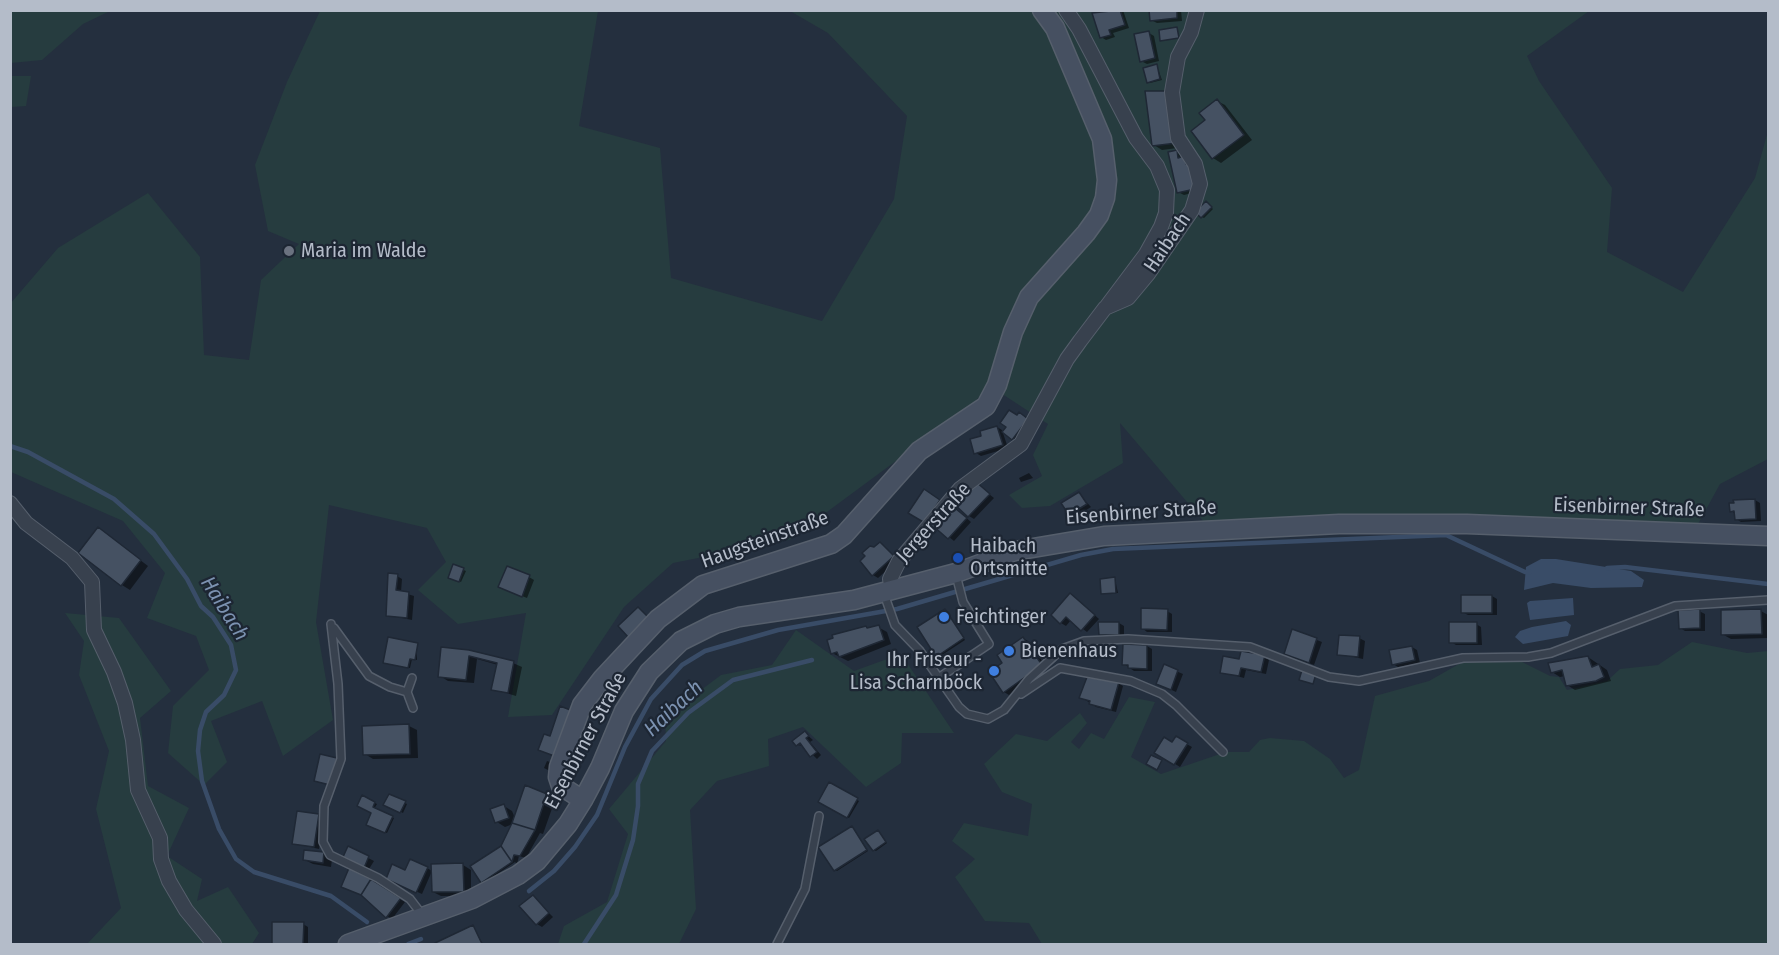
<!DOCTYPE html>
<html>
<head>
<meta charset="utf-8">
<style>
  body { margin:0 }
  #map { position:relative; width:1779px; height:955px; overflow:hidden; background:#242f3e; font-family:"Fira Sans Condensed",sans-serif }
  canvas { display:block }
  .frame { position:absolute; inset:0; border:12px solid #b4bcc9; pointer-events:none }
</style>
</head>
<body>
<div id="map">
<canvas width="1779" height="955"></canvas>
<div class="frame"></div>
</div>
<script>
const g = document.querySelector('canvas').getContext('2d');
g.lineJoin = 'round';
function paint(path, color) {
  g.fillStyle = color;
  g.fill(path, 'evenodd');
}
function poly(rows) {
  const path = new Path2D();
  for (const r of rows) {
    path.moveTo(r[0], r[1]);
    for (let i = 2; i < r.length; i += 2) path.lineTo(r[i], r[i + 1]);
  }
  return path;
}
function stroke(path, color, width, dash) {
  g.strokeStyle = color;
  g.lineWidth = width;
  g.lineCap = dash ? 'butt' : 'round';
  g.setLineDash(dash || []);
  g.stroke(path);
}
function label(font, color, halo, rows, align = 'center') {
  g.font = font + ' "Fira Sans Condensed",sans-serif';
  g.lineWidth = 4.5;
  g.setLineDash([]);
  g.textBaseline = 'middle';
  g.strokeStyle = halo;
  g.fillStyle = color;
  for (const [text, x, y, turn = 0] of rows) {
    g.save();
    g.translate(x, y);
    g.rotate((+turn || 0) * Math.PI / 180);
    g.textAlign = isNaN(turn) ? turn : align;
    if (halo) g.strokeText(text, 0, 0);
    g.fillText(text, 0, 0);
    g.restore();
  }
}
paint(poly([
  [11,10,110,10,110,11,83,24,42,60,11,63],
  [320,11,598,11,579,126,660,148,671,278,822,321,894,199,907,116,828,33,790,11,1589,11,1527,56,1539,81,1612,188,1607,252,1683,292,1755,178,1768,131,1768,459,1720,484,1697,526,1204,522,1120,423,1123,463,1050,506,1022,508,1009,495,1042,476,1033,455,1048,424,990,386,969,407,789,540,673,563,624,607,552,715,508,717,526,613,458,624,418,590,446,562,427,528,329,505,316,622,333,720,283,756,262,701,211,721,227,762,204,785,168,753,173,706,209,670,196,636,147,618,165,573,123,521,11,472,10,304,58,248,148,193,200,257,204,355,249,360,261,280,299,244,268,231,255,165,287,82],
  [11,76,31,76,26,106,11,107],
  [65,613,119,618,171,691,140,718,148,786,189,808,167,856,202,879,197,901,228,887,259,933,252,944,87,944,121,908,96,809,109,751,79,675,84,641],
  [796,630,854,671,901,654,954,733,902,733,901,763,866,787,803,727,768,739,769,766,717,781,690,810,696,909,679,944,558,944,564,926,607,902,628,834,609,809,666,741,665,717,721,675,772,665],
  [1692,642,1747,653,1768,651,1768,944,1042,944,1029,923,985,921,955,877,975,859,952,841,964,823,1028,836,1032,804,1002,792,984,764,1016,734,1047,741,1080,713,1087,723,1071,742,1079,749,1091,733,1104,739,1129,697,1155,702,1131,757,1161,774,1226,752,1249,752,1260,740,1270,738,1304,741,1330,759,1344,778,1359,770,1375,696,1429,681,1466,660,1516,659,1550,676,1559,677,1567,690,1607,681,1620,669,1658,665]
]), '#263c3f');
paint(poly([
  [1541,559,1556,559,1631,571,1644,580,1642,587,1591,588,1553,583,1524,590,1526,567],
  [1573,598,1574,615,1530,620,1527,603,1530,601],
  [1566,621,1571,625,1568,636,1523,644,1515,637,1520,631,1532,627]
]), '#394c67');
paint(poly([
  [1100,10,1123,10,1129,28,1113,33,1115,37,1106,40,1101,37,1093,14],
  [1150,10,1181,10,1182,21,1157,23,1151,20],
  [1176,29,1180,38,1162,40],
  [1149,33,1154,36,1159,61,1147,64,1141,61],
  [1157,66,1162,80,1150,83,1148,82],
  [1147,93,1185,147,1162,150,1154,145],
  [1217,101,1225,105,1252,140,1221,163,1213,158],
  [1176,151,1184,158,1200,191,1184,195,1178,192],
  [1208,204,1213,209,1204,218,1202,217],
  [1032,423,1018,441,1004,432,1008,427],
  [997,427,1002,430,1008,448,981,456,976,453,983,437],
  [1029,473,1033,478,1021,482,1019,478],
  [975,483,994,498,974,519,969,516],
  [1079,494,1091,507,1075,517,1070,514],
  [1755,500,1760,503,1761,521,1741,522,1736,519,1736,514,1731,511],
  [956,509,971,522,954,541,934,525],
  [99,529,148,566,130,590,122,585],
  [880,544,898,560,878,578,873,575],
  [454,566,466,571,461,582,450,577],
  [397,576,402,579,401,592,414,596,412,620,387,615],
  [529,577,534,580,527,598,505,589],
  [1115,579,1118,593,1103,593],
  [1492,596,1497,599,1497,615,1468,615,1462,612],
  [1076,598,1099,619,1087,632,1071,620,1066,626,1061,623],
  [945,610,965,640,939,657,937,655],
  [1167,611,1172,614,1172,632,1147,632,1142,628],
  [1699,611,1705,614,1705,631,1685,631,1680,628],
  [1761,611,1768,615,1768,638,1731,639,1722,634],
  [1119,623,1124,626,1124,637,1105,637,1100,634],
  [1476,624,1481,627,1482,645,1456,645,1451,642],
  [866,627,878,627,887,632,891,644,848,661,832,653],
  [1293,631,1322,642,1314,665,1285,654],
  [1023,638,1028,641,1047,668,1009,695,1004,692,1004,663],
  [1359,638,1365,641,1363,659,1339,654],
  [417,644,417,660,412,659,410,668,387,664],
  [1098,645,1100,649,1087,649,1087,646],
  [1124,645,1147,646,1152,649,1152,671,1134,671,1124,664],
  [1412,647,1417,650,1420,663,1398,667,1393,664],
  [442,648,513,663,522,667,516,696,493,689,498,665,477,659,474,683,448,681,440,676],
  [1264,657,1269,660,1266,674,1246,670,1244,678,1222,672,1241,661],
  [1588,657,1607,670,1611,681,1575,690,1567,685,1565,676,1560,677,1552,672],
  [1164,666,1183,674,1176,692,1163,686],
  [1118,683,1123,686,1116,712,1096,707,1081,697],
  [409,726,417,730,418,758,373,759,365,754],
  [805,733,813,740,810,742,821,755,817,759,804,746,797,745],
  [1176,738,1192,747,1180,767,1156,752,1172,743],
  [547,761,553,763,552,772,544,768],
  [829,784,859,801,849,818,820,802],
  [526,787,555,800,543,834,540,833,526,858,519,856,517,864,515,862,484,883,482,882,513,824,505,827,497,822,504,806,512,811,515,818],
  [390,796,407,804,403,813,385,804],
  [362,797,377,804,374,809,394,818,387,833,368,824,373,813],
  [318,815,324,818,319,849,293,843],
  [854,829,868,851,837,871,835,870],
  [878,832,887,843,876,851,874,850],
  [349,848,374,861,369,869,345,857],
  [324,854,332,859,331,867,313,864,305,860],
  [463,865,471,870,471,896,441,896,433,892],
  [427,868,432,871,422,894,393,881,406,872],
  [349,870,405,902,392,919,387,916],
  [533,897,553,917,542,927,537,924],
  [274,923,303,924,308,927,308,944,273,944],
  [472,926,483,944,437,944]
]), '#0007');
stroke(poly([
  [10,446,28,452,114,499,154,534,187,579,201,606,213,617,231,645,236,670,224,695,206,712,200,730,198,751,202,781,219,829,236,859,254,872,331,896,367,922],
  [1607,568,1625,567,1768,584],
  [529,891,554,871,575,847,597,815,625,747,651,699,682,665,705,651,778,630,897,609,1081,555,1113,549,1446,535,1525,572,1530,572],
  [408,944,421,939],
  [584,944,616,895,633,840,638,806,638,784,652,751,688,713,733,680,812,660]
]), '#394c67', 4.5);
const building = poly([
  [1120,10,1125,25,1109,30,1111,35,1100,38,1092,13,1120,10],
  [1149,10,1177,10,1177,18,1150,21,1149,10],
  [1177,27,1179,38,1160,41,1159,30,1177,27],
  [1149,31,1155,58,1140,62,1134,34,1149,31],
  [1157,64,1160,79,1147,83,1143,68,1157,64],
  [1145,91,1166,91,1177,143,1152,146,1145,91],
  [1217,99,1244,135,1212,159,1191,131,1205,120,1199,113,1217,99],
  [1177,150,1178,158,1184,156,1186,164,1190,163,1195,189,1177,193,1168,152,1177,150],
  [1206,201,1212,207,1201,218,1195,212,1206,201],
  [1009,410,1017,415,1019,412,1028,419,1012,440,1002,432,1006,427,1000,423,1009,410],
  [997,426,1003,445,974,454,970,439,981,436,980,431,997,426],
  [975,481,990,494,968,517,954,504,975,481],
  [924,489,940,500,925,523,908,513,924,489],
  [1079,492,1087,504,1069,515,1061,503,1079,492],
  [1755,499,1756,519,1735,520,1734,511,1730,512,1729,503,1734,503,1733,500,1755,499],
  [950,504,967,518,948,539,932,525,950,504],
  [98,527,141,560,121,586,78,553,98,527],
  [880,542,894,556,872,576,860,561,865,556,862,553,870,546,874,547,880,542],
  [453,564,464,568,459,582,448,578,453,564],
  [507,566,530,575,522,597,498,587,507,566],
  [388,573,398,574,396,590,409,592,407,618,386,616,388,573],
  [1115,577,1116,593,1101,594,1100,579,1115,577],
  [1070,593,1095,615,1081,631,1066,617,1060,624,1051,615,1070,593],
  [1461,595,1492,595,1492,613,1461,613,1461,595],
  [638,607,650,619,629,638,618,626,638,607],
  [1141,608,1168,609,1167,630,1141,629,1141,608],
  [945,609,964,638,936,657,917,627,945,609],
  [1700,609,1700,628,1679,629,1678,610,1700,609],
  [1761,609,1762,634,1721,635,1721,610,1761,609],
  [1098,622,1119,622,1119,635,1099,635,1098,622],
  [1449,622,1477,622,1477,643,1449,643,1449,622],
  [879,625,884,640,839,657,837,652,831,654,827,640,833,638,832,635,866,626,867,628,879,625],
  [1292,629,1317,638,1309,663,1284,654,1292,629],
  [1339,635,1360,636,1358,657,1337,655,1339,635],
  [388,637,418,643,415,660,410,659,408,668,383,663,388,637],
  [1023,637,1042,665,1003,693,989,672,1002,663,997,655,1023,637],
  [1123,644,1147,645,1147,669,1128,668,1128,665,1122,665,1123,644],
  [1412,646,1415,660,1392,665,1389,650,1412,646],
  [441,647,469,650,514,661,508,693,491,690,497,663,469,656,466,680,438,677,441,647],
  [1241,651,1265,655,1261,672,1241,668,1239,676,1220,673,1223,656,1239,659,1241,651],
  [1588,656,1592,667,1599,664,1604,677,1596,681,1566,686,1562,670,1551,673,1548,663,1588,656],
  [1164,664,1178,670,1171,690,1156,684,1164,664],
  [1302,670,1316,674,1313,684,1299,680,1302,670],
  [1087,677,1119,682,1111,710,1089,704,1090,701,1079,698,1087,677],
  [560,706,573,711,557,757,538,750,544,734,550,736,560,706],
  [409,724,410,754,363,755,362,726,409,724],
  [805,731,809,736,806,738,817,752,810,757,800,743,796,746,792,741,805,731],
  [1176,736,1188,743,1174,765,1154,753,1164,737,1172,742,1176,736],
  [320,754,337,758,330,785,314,781,320,754],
  [1151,755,1162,760,1157,770,1146,764,1151,755],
  [829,782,858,798,847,818,818,802,829,782],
  [525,785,547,794,535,830,512,823,525,785],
  [389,794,406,801,400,813,383,805,389,794],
  [362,795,375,802,373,807,393,816,385,833,366,825,371,813,357,806,362,795],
  [504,804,509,818,495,823,490,809,504,804],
  [297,811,319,814,314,847,292,844,297,811],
  [512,823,535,830,520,856,514,855,512,862,501,846,512,823],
  [852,826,867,850,834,871,818,847,852,826],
  [878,830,886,842,873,851,864,839,878,830],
  [348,846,369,856,364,868,343,857,348,846],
  [501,846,512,862,481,883,470,866,501,846],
  [304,850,324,852,323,863,303,860,304,850],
  [410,859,428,867,416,893,386,879,392,864,405,870,410,859],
  [463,863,464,892,432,892,431,864,463,863],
  [349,868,371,879,361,895,341,887,349,868],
  [371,879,401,898,386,918,361,895,371,879],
  [533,895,549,913,536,925,519,906,533,895],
  [272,922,304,922,303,944,272,944,272,922],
  [473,925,482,944,435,944,435,943,473,925]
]);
paint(building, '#455162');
stroke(building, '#1f2835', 1.5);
const lane = poly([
  [884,594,895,625,920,651,959,707,967,714,988,719,1004,710,1029,679,1062,649,1084,641,1128,639,1250,647,1329,677,1359,681,1463,658,1528,657,1551,653,1675,606,1768,600],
  [331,624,338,684,341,759,324,806,323,842,330,855,378,878,410,899,423,916],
  [334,628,369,676,390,687,407,692,413,708],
  [937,679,989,644,963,602,956,575],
  [407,692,412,678],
  [1021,694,1060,668,1131,681,1162,694,1176,705,1223,752],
  [777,944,805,889,819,816]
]);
const street = poly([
  [1066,10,1079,29,1136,138,1157,166,1167,190,1166,213,1161,227,1146,254,1107,306],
  [10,503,26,523,72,558,92,582,94,630,114,672,125,703,133,740,138,790,160,838,161,859,169,881,186,910,214,944],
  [892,590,890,579,899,561,960,489,1021,444,1067,359,1080,341,1105,308,1128,298,1148,274,1192,210,1200,184,1195,164,1178,138,1172,92,1178,57,1191,32,1197,10]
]);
const secondary = poly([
  [583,800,561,786,558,777,559,767,582,705,602,679,658,619,703,585,831,544,844,535,919,451,986,406,997,385,1013,332,1029,297,1086,233,1099,215,1105,198,1107,180,1102,139,1055,28,1042,10],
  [348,944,472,899,518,875,537,861,568,824,583,800,600,768,624,711,649,672,681,641,715,624,739,617,854,600,956,573,1015,551,1104,536,1339,524,1467,524,1768,536]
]);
stroke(lane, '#565f6c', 10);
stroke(street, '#565f6c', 16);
stroke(secondary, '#565f6c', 21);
stroke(lane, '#38414e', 7);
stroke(street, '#38414e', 14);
stroke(secondary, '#465061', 18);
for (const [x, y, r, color] of [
  [289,251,6,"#6b7280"],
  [958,558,6,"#1a4fb4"],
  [944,617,6,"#3f7fe0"],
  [1009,651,6,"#3f7fe0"],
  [994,671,6,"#3f7fe0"]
]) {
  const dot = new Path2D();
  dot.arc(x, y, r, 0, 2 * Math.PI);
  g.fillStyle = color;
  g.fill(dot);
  stroke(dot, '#1d2633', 2);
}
label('20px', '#b4bcc9', '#1d2633', [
  ["Haibach",1168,243,-56],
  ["Eisenbirner Straße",1629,508,2],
  ["Eisenbirner Straße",1141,513,-4],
  ["Jergerstraße",934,523,-48],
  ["Haugsteinstraße",765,540,-20],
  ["Eisenbirner Straße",586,741,-62]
]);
label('20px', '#b4bcc9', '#1d2633', [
  ["Maria im Walde",301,251],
  ["Haibach",970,546],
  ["Ortsmitte",970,569],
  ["Feichtinger",956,617],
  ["Bienenhaus",1021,651],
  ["Ihr Friseur -",982,660,"right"],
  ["Lisa Scharnböck",982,683,"right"]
], 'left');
label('italic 21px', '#7c92b1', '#1d2633', [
  ["Haibach",224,609,58],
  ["Haibach",674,709,-43]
]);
</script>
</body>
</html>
